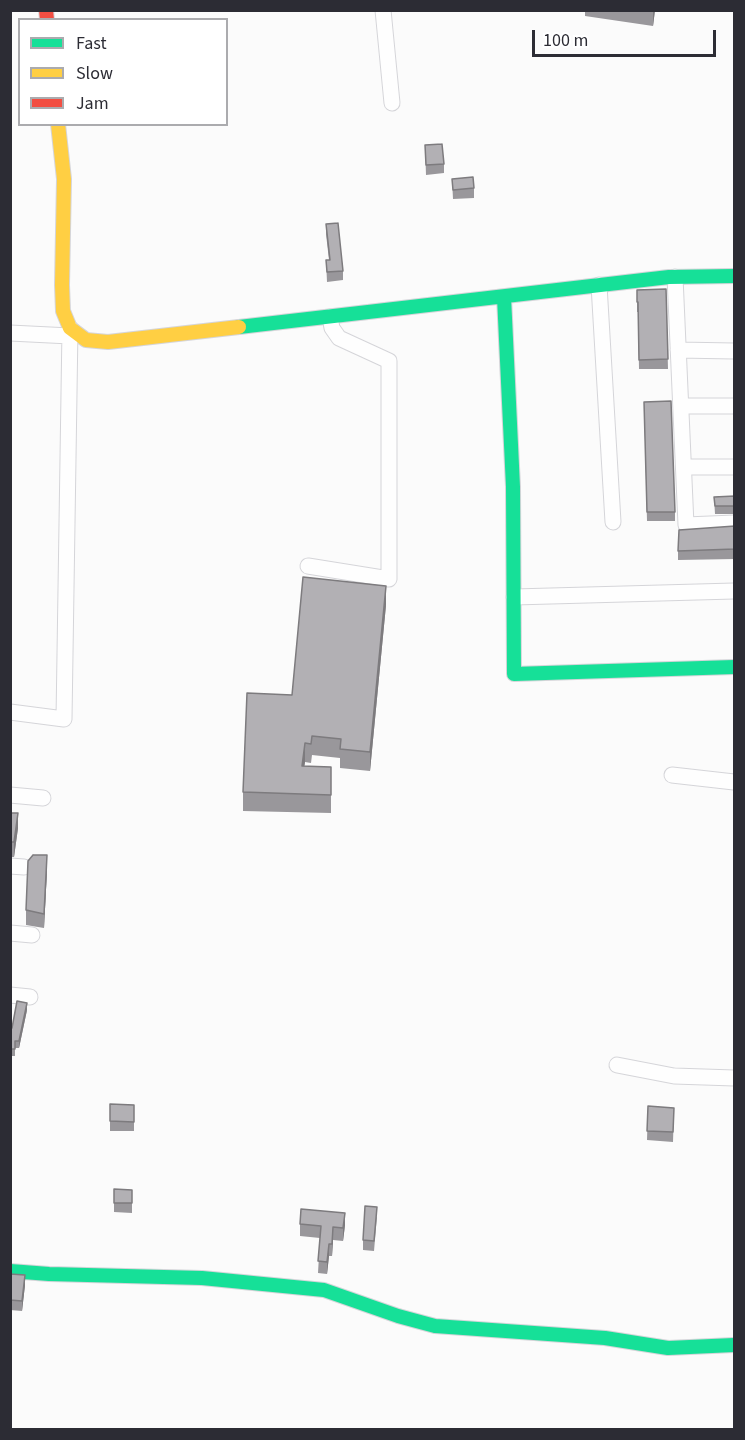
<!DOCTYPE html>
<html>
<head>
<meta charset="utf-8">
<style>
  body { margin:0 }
  #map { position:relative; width:745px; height:1440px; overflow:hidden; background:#fbfbfb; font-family:"Source Sans 3",sans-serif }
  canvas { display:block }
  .frame { position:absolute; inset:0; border:12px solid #2c2c34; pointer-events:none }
  .legend { position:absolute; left:18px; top:18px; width:210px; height:108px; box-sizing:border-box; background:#fff; border:2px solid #ababae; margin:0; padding:8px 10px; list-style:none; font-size:18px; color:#2c2c34 }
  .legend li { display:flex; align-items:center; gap:12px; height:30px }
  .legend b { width:30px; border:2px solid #ababae }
  .scale { position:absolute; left:532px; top:30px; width:184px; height:27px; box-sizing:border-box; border:3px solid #2c2c34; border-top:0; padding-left:8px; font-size:18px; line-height:21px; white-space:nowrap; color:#2c2c34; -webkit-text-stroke:4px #fff; paint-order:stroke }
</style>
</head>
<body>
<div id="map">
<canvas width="745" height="1440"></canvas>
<div class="frame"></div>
<ul class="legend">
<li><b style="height:8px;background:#16e098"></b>Fast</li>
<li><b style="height:8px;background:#ffcf43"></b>Slow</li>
<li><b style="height:8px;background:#f24e42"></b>Jam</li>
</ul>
<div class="scale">100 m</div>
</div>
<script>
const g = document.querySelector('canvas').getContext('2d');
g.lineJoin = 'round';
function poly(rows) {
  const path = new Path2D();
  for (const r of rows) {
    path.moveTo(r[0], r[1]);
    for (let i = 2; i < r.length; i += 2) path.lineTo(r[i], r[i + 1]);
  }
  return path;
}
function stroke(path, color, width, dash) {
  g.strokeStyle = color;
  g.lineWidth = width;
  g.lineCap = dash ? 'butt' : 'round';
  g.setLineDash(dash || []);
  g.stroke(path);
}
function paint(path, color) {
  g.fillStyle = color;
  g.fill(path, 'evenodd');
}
const street = poly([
  [383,10,392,103],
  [675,277,686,525,734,523],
  [599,285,613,522],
  [10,333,70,336],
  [678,350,734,351],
  [681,406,734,406],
  [684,467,734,467],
  [308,566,389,579,389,361,339,338,332,328,330,317],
  [514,597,734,591],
  [10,712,64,719,70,328],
  [672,775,734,782],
  [10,795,43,798],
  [10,866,24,867],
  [10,933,32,935],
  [10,995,30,997],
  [617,1065,674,1076,734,1078]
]);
const fast = poly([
  [504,297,513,487,514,674,734,667],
  [239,327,669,277,734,276],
  [10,1271,49,1274,202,1278,324,1290,398,1316,435,1326,605,1338,668,1348,734,1345]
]);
const slow = poly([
  [58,124,64,179,62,285,63,311,70,328,86,340,108,342,239,327]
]);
const jam = poly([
  [46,10,47,20]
]);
stroke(street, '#d5d5d9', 17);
stroke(fast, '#d5d5d9', 16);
stroke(slow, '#d5d5d9', 16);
stroke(jam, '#d5d5d9', 16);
stroke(street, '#fefefe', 15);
stroke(fast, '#16e098', 14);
stroke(slow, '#ffcf43', 14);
stroke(jam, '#f24e42', 14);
paint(poly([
  [585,10,655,10,653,26,585,16],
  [425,145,444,164,444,173,426,175],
  [452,179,474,188,474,198,453,199],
  [326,224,343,271,343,280,327,282,326,260,329,260,326,234],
  [666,289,668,369,639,369,638,312,637,312,637,290],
  [644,402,675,512,675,521,647,521],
  [735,496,735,514,715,514,714,497],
  [735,526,735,559,678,560,678,551],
  [386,605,370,771,340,768,340,758,312,755,311,763,305,762,304,766,331,786,331,813,243,811,243,792,292,695],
  [10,813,18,828,14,857,10,857],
  [47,870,44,928,26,925,26,910],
  [27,1010,19,1048,15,1048,15,1056,10,1056,10,1028,12,1028],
  [110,1104,134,1105,134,1131,110,1131],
  [648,1106,674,1108,673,1142,647,1140],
  [114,1189,132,1190,132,1213,114,1212],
  [377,1216,374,1251,363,1250,363,1240],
  [300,1224,345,1225,343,1241,333,1240,332,1256,329,1256,327,1274,318,1273,320,1238,300,1236],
  [10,1274,25,1285,22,1311,10,1310]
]), '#99979b');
paint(poly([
  [653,10,655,10,653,26],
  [386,586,386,605,370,771,370,752],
  [305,743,305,762,302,785,302,766],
  [18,813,18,828,14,857,14,842],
  [47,855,47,870,44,928,44,914],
  [27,1003,27,1010,19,1048,19,1041],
  [345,1213,345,1225,343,1241,343,1228],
  [333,1227,333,1240,332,1256,332,1244],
  [329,1244,329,1256,327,1274,327,1262],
  [25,1275,25,1285,22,1311,22,1301]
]), '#7d7b7e');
const building = poly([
  [442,144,444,164,426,165,425,145,442,144],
  [473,177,474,188,453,190,452,179,473,177],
  [338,223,343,271,327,272,326,260,330,260,326,224,338,223],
  [666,289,668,359,639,360,638,302,637,302,637,290,666,289],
  [671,401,675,512,647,512,644,402,671,401],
  [735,496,735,506,715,506,714,497,735,496],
  [735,526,735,549,678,551,679,530,735,526],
  [303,577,386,586,370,752,340,749,341,739,312,736,311,744,305,743,302,766,331,767,331,795,243,792,247,693,292,695,303,577],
  [10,813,18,813,14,842,10,842,10,813],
  [33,855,47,855,44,914,26,910,28,861,33,855],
  [17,1001,27,1003,19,1041,15,1041,15,1049,10,1049,10,1028,12,1028,17,1001],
  [110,1104,134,1105,134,1122,110,1121,110,1104],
  [648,1106,674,1108,673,1132,647,1131,648,1106],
  [114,1189,132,1190,132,1203,114,1203,114,1189],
  [365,1206,377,1207,374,1241,363,1240,365,1206],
  [301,1209,345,1213,343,1228,333,1227,332,1244,329,1244,327,1262,318,1261,321,1226,300,1224,301,1209],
  [10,1274,25,1275,22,1301,10,1300,10,1274]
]);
paint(building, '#b2b0b4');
stroke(building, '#7d7b7e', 1.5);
</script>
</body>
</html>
